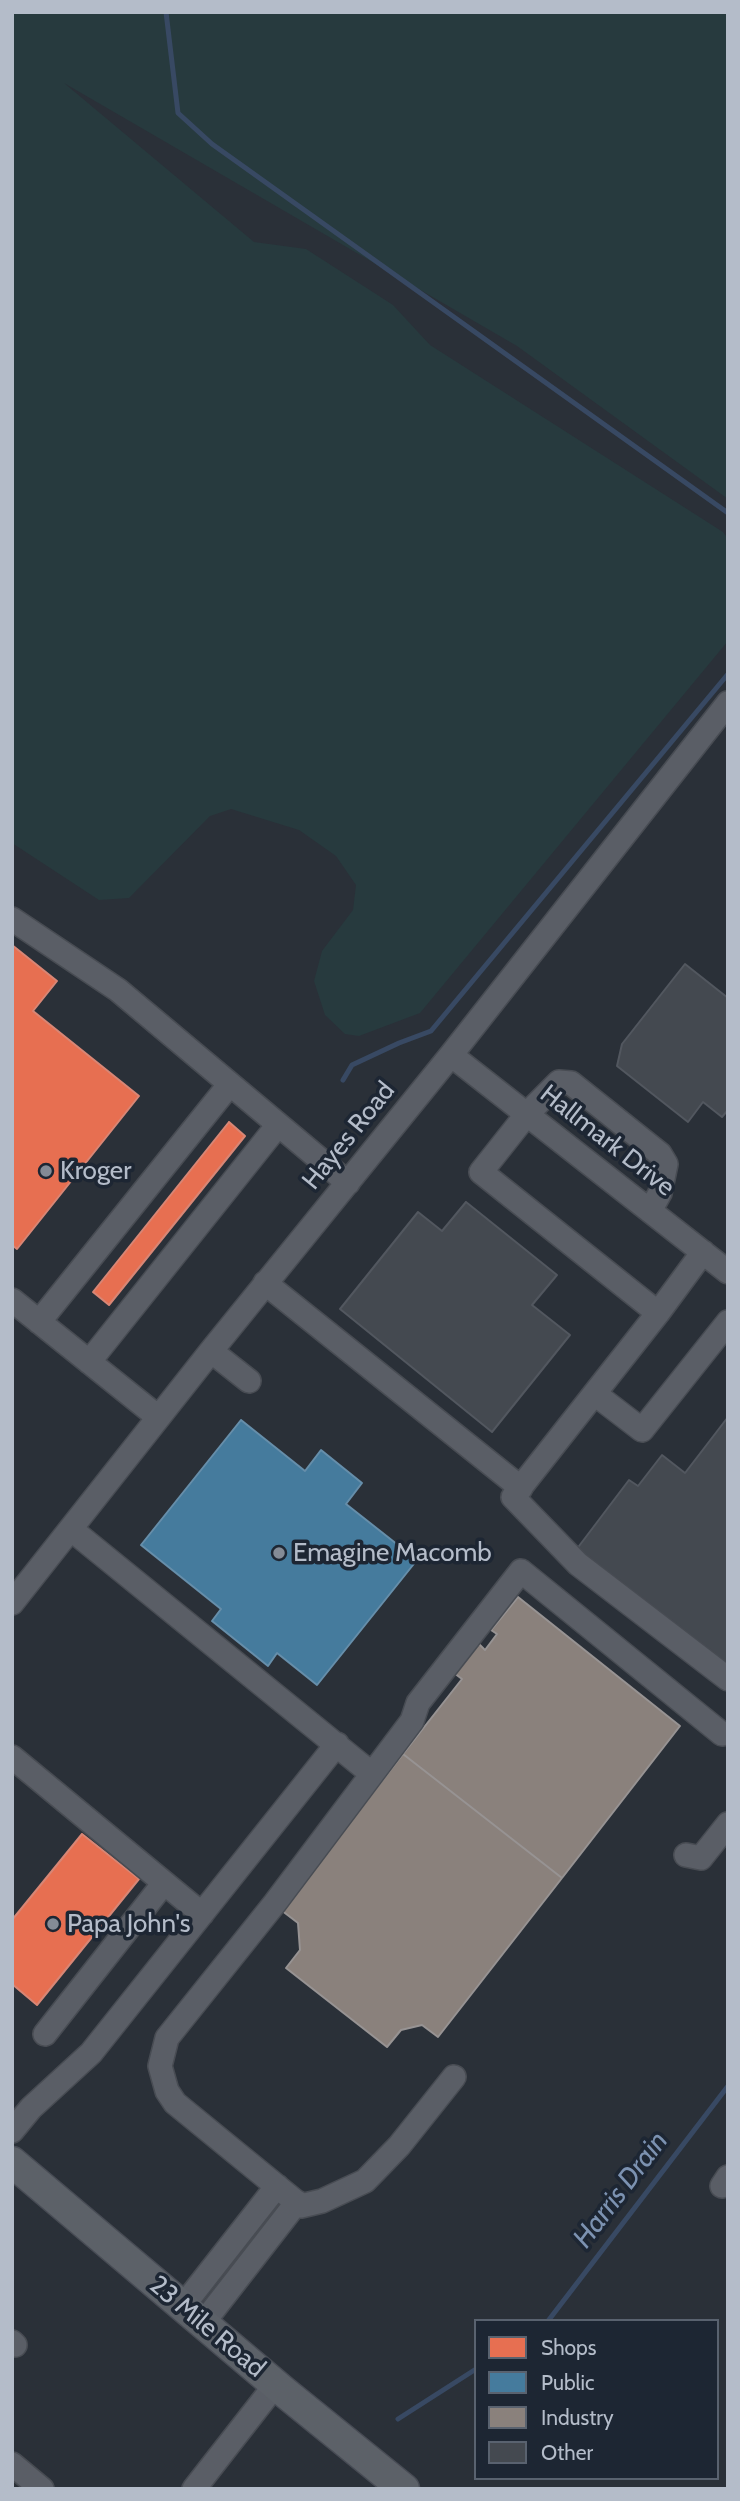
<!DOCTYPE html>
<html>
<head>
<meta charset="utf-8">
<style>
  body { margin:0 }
  #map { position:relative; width:740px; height:2501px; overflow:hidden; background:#2a3038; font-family:Cabin,sans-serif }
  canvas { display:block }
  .frame { position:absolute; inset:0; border:14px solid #b4bcc9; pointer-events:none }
  .legend { position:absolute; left:474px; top:2319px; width:245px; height:161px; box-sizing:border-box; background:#1d2633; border:2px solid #59626f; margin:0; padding:9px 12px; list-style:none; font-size:21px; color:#b4bcc9 }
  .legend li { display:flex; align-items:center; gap:14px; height:35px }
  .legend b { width:35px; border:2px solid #59626f }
</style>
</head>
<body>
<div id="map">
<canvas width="740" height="2501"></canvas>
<div class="frame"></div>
<ul class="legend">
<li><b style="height:19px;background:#e76f51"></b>Shops</li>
<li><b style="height:19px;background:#457b9d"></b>Public</li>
<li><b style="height:19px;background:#8a817c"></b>Industry</li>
<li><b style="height:19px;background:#444950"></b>Other</li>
</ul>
</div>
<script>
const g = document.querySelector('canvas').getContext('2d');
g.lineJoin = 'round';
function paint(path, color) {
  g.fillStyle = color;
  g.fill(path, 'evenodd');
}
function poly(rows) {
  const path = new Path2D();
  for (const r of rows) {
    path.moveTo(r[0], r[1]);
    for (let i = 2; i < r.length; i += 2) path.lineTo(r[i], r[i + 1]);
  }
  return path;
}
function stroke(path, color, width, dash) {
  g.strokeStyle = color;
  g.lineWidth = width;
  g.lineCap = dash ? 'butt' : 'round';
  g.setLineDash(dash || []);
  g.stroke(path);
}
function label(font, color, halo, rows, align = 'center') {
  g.font = font + ' Cabin,sans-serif';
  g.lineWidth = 7;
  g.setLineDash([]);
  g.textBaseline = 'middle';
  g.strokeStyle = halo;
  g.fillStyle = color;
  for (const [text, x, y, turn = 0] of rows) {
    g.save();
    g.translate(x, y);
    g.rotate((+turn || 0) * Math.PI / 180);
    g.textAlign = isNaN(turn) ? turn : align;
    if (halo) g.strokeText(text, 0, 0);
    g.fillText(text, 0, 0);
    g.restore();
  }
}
paint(poly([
  [12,12,728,12,728,499,517,346,64,83,254,242,306,249,393,305,430,345,723,532,728,539,728,641,420,1013,359,1036,345,1034,325,1015,314,981,322,951,353,910,356,885,336,856,299,830,231,809,210,816,129,898,99,900,12,843]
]), '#273a3e');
const shops = poly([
  [12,945,57,981,33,1011,139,1096,17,1249,12,1245,12,945],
  [229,1122,245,1136,109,1305,93,1292,229,1122],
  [82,1834,139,1879,37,2005,12,1984,12,1920,82,1834]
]);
paint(shops, '#e76f51');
stroke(shops, '#d88675', 2);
const public = poly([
  [241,1420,305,1471,321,1450,362,1483,346,1504,417,1560,317,1685,277,1653,268,1666,212,1621,221,1609,141,1545,241,1420]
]);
paint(public, '#457b9d');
stroke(public, '#668eaa', 2);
const industry = poly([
  [518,1597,680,1726,562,1878,403,1754,462,1679,454,1673,478,1643,485,1650,497,1634,491,1630,518,1597],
  [403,1754,562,1878,438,2037,422,2025,401,2030,387,2047,286,1968,300,1950,298,1923,281,1910,403,1754]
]);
paint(industry, '#8a817c');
stroke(industry, '#979393', 2);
stroke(poly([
  [166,12,178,113,212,144,728,513],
  [343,1080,352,1065,399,1043,431,1031,728,674],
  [548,2321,728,2086],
  [398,2419,476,2369]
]), '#384963', 5);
const building = poly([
  [685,964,728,998,728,1110,722,1117,703,1102,688,1122,617,1066,622,1044,685,964],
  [466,1202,557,1275,532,1305,570,1335,492,1432,340,1309,418,1212,442,1231,466,1202],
  [728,1417,728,1666,576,1550,629,1480,638,1486,662,1455,685,1473,728,1417]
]);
paint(building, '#444950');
stroke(building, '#52575f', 2);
const minor = poly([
  [12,919,118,990,348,1183],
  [451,1055,728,1272],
  [650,1211,660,1193,666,1164,660,1154,571,1083,559,1082,527,1114,481,1172,658,1313,703,1252],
  [265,1283,521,1488],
  [12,1300,158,1417],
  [658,1313,513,1497,578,1564,728,1679],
  [39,1322,230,1084],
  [211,1351,249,1381],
  [89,1362,278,1125],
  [595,1394,642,1430,728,1322],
  [72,1530,372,1774],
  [12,1603,211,1351,451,1055,728,703],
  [12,1757,202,1914],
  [686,1855,701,1858,728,1824],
  [45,2034,164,1883],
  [454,2077,399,2146,365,2181,322,2201,301,2206,175,2103,167,2091,160,2066,167,2038,275,1903,412,1721,418,1703,521,1571,722,1734],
  [12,2131,31,2108,91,2053,337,1744],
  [722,2186,728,2177],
  [183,2306,277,2186],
  [203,2323,297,2202],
  [12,2342,15,2345],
  [12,2464,42,2489],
  [194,2489,276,2384]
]);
const major = poly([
  [12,2162,283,2391,404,2489]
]);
stroke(minor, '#484c53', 26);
stroke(major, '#484c55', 33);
stroke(minor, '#5a5e66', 23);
stroke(major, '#5c6168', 30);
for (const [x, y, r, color] of [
  [46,1171,7,"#848b96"],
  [279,1553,7,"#848b96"],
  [53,1924,7,"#848b96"]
]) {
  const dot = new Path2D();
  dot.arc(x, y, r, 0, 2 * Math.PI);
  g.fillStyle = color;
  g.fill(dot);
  stroke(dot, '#1d2633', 2.5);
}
label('26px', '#b4bcc9', '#1d2633', [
  ["Hayes Road",349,1136,-51],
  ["Hallmark Drive",607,1141,38],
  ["23 Mile Road",207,2327,40]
]);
label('26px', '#b4bcc9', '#1d2633', [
  ["Kroger",60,1171],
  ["Emagine Macomb",293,1553],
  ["Papa John's",67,1924]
], 'left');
label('italic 28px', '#7c92b1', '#1d2633', [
  ["Harris Drain",621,2190,-53]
]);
</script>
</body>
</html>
